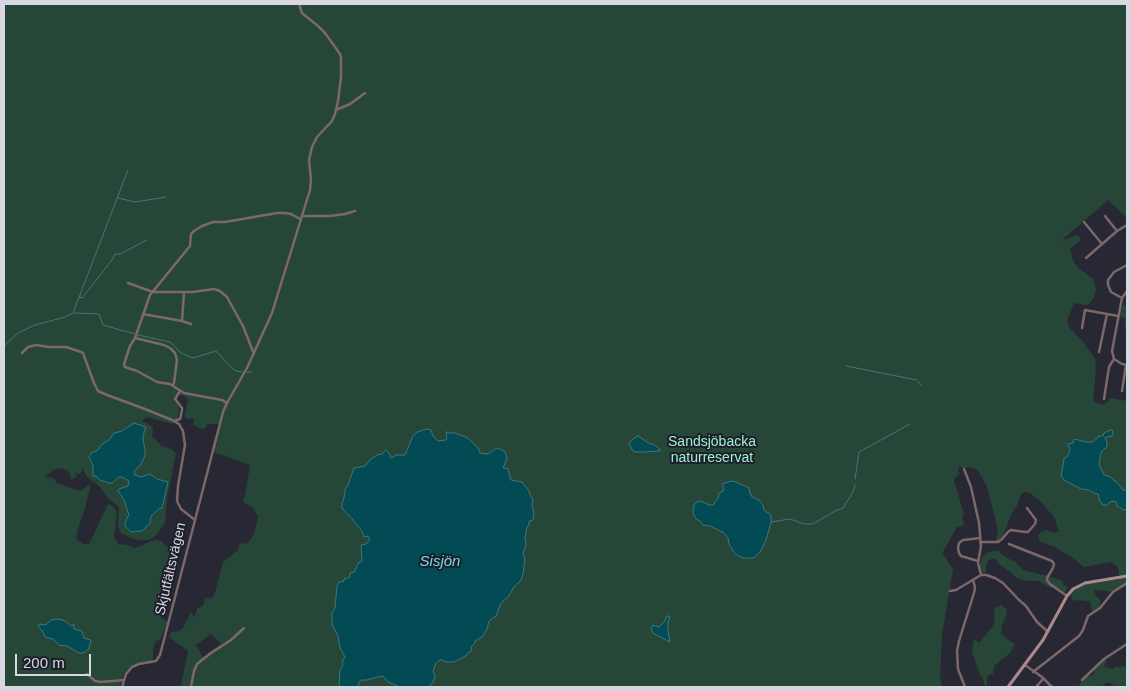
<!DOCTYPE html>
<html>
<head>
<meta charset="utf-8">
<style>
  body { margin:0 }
  #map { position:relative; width:1131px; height:691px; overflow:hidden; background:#272834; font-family:Arial,sans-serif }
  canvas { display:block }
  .frame { position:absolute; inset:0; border:5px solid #d7d8e0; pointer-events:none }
  .scale { position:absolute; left:15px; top:654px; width:76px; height:22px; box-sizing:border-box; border:2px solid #d7d8e0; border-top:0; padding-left:6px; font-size:15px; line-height:18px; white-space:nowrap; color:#d7d8e0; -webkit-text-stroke:4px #1d1f2a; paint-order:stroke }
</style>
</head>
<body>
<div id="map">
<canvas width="1131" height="691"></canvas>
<div class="frame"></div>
<div class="scale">200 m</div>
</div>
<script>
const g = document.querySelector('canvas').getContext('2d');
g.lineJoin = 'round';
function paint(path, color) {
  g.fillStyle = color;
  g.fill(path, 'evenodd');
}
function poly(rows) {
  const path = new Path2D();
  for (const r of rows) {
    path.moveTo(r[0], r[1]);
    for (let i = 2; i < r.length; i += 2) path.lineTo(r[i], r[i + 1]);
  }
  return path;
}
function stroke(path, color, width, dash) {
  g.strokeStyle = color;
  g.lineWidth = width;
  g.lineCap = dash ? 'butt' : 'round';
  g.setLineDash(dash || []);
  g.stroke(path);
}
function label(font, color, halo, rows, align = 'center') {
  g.font = font + ' Arial,sans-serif';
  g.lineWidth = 4;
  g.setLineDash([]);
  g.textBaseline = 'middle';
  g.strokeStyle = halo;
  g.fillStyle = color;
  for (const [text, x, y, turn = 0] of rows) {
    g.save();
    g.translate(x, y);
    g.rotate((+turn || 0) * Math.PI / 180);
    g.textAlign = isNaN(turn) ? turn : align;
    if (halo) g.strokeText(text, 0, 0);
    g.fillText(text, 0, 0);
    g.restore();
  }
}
paint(poly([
  [4,4,1127,4,1127,218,1108,200,1061,241,1077,235,1081,240,1070,249,1073,260,1078,268,1088,275,1093,279,1096,290,1094,297,1089,304,1086,305,1074,303,1067,321,1070,328,1084,343,1095,359,1096,367,1093,401,1103,405,1108,402,1109,398,1127,401,1127,490,1126,489,1123,490,1118,482,1114,481,1108,476,1104,475,1099,465,1101,452,1104,449,1106,448,1107,445,1105,439,1107,436,1112,436,1112,430,1106,432,1103,436,1096,439,1092,442,1085,442,1075,439,1074,444,1070,447,1069,453,1064,459,1062,477,1067,481,1083,490,1089,490,1098,494,1100,502,1102,503,1102,505,1115,501,1116,502,1117,506,1126,510,1127,509,1127,584,1114,592,1095,590,1094,592,1095,595,1101,601,1099,608,1094,611,1092,611,1090,602,1086,601,1078,600,1075,601,1073,600,1070,594,1073,590,1084,584,1118,579,1119,575,1118,567,1111,562,1084,567,1079,563,1075,559,1062,552,1057,548,1040,541,1038,537,1040,532,1046,530,1055,533,1059,531,1054,517,1041,502,1030,493,1024,492,1021,495,1018,503,1017,506,1012,513,1003,535,999,541,996,541,996,538,998,534,997,525,987,487,978,470,969,467,967,468,959,467,958,471,960,474,957,476,954,480,963,511,964,515,962,517,964,525,957,527,943,552,943,554,953,569,942,635,940,676,942,687,181,687,188,651,169,637,171,632,179,631,183,628,191,612,194,617,196,613,197,608,203,606,205,598,212,598,214,596,223,562,238,550,240,543,246,544,249,542,255,532,258,516,252,507,243,502,245,496,250,465,211,451,219,424,207,424,206,428,202,429,193,425,194,418,187,419,185,418,185,413,188,400,185,396,178,395,174,401,178,405,179,411,178,418,173,424,147,417,142,421,150,425,153,428,152,436,162,446,171,449,176,453,167,498,165,522,158,533,153,538,148,540,140,540,134,539,121,533,118,526,119,507,108,498,100,487,88,478,84,472,84,468,80,474,75,473,77,476,72,480,69,472,62,468,56,469,44,476,55,479,57,483,80,491,91,484,85,508,78,528,76,539,83,544,89,544,108,504,111,505,117,511,114,537,118,544,127,545,135,548,154,540,161,541,174,553,171,558,176,566,175,573,168,596,164,598,165,605,161,618,168,622,160,640,156,641,153,649,153,658,151,661,134,664,124,673,119,687,4,687],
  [133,424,143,426,144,430,143,443,145,450,145,456,140,465,134,472,135,475,141,477,150,474,160,480,166,488,162,508,160,508,151,516,150,523,140,531,130,531,125,526,126,520,129,516,124,500,119,495,119,489,128,486,129,481,122,477,119,477,114,482,108,483,104,481,100,481,96,476,93,476,93,466,89,457,90,454,98,450,101,445,108,440,112,435,122,431],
  [211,634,221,644,203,657,196,645],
  [1123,305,1127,306,1127,330,1124,328,1125,324,1125,318,1120,317],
  [999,550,1000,553,1009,559,1015,562,1023,570,1052,577,1062,581,1063,584,1068,588,1064,593,1058,589,1049,587,1039,581,1027,581,1016,578,1012,573,1000,565,995,559,991,559,988,561,986,566,986,571,984,574,982,573,979,567,982,558,986,553],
  [1001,605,1006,609,1007,614,1002,625,1001,634,1011,642,1015,643,1011,652,994,666,993,674,989,675,987,678,987,685,985,686,984,684,983,679,981,676,972,653,973,643,975,639,979,643,993,626,995,620,994,613,995,608],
  [1104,660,1106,660,1106,662,1104,667,1113,669,1118,666,1120,668,1123,666,1125,667,1127,670,1126,673,1127,683,1125,687,1116,687,1110,683,1106,683,1102,687,1080,687,1079,684,1081,682,1083,681,1087,677,1094,674,1094,669]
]), '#264738');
const water = poly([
  [134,423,146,427,144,432,143,440,145,450,145,456,140,465,134,472,135,475,141,477,150,474,157,479,168,482,162,508,160,508,151,516,150,523,142,531,131,532,125,526,126,520,129,515,124,500,118,491,119,489,128,486,129,481,122,477,119,477,112,483,108,483,104,481,101,481,96,476,93,476,93,466,89,457,91,453,98,450,101,445,109,440,114,433,122,431,134,423],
  [427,429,431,430,433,436,438,441,446,440,447,437,446,432,447,432,449,433,455,433,468,438,479,449,480,453,488,454,497,448,502,450,505,452,507,458,503,468,508,469,511,480,522,482,529,491,530,495,533,499,532,505,534,513,533,520,529,521,529,525,527,527,525,537,526,546,523,553,525,559,523,574,521,580,514,587,508,597,501,603,496,616,489,621,487,629,482,637,475,641,475,643,471,647,472,651,469,652,467,655,454,662,446,662,442,660,440,660,436,663,433,671,435,677,433,682,429,687,400,687,388,682,384,677,381,676,367,680,361,680,359,682,358,687,339,687,340,670,342,668,343,660,345,657,340,648,338,636,332,624,332,613,335,608,337,586,339,582,344,581,344,579,350,577,350,573,354,572,356,569,358,563,361,562,362,560,361,545,366,544,370,540,368,536,364,537,363,533,359,527,355,523,353,520,342,508,342,504,345,494,345,489,348,485,354,468,365,466,371,459,377,455,382,454,386,450,389,453,391,458,397,455,405,455,413,436,417,432,427,429],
  [1110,430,1112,430,1113,433,1112,436,1106,437,1105,439,1107,441,1107,445,1106,448,1104,449,1101,452,1099,465,1104,475,1111,477,1114,481,1116,481,1123,490,1127,490,1127,509,1124,510,1117,506,1116,502,1115,501,1110,502,1107,505,1102,505,1102,503,1100,502,1098,494,1094,493,1089,490,1081,489,1064,480,1061,475,1063,466,1064,458,1067,457,1070,450,1070,448,1068,446,1068,444,1073,443,1073,441,1075,439,1085,442,1092,442,1098,438,1098,436,1103,436,1104,433,1110,430],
  [638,436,650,444,653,444,661,450,658,451,645,452,636,452,633,451,629,444,633,439,638,436],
  [731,481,736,482,749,488,750,493,752,497,759,500,763,505,764,510,771,515,771,522,766,540,760,552,754,558,743,558,735,554,729,544,728,538,724,533,710,526,703,525,700,521,696,519,693,513,694,505,697,502,701,501,709,505,713,505,718,498,719,493,723,491,724,488,722,484,731,481],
  [668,616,670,617,668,621,668,632,670,642,653,633,651,629,653,625,659,627,665,621,666,617,668,616],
  [59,619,65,621,71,626,74,624,74,629,82,631,84,638,91,640,89,649,83,653,79,653,67,646,59,645,53,639,45,637,43,632,38,626,39,624,46,625,51,620,59,619]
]);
paint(water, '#024b54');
stroke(water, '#42757e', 1);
stroke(poly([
  [118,198,135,202,166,197],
  [79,297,82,298,112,260,115,254,120,254,147,240],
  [75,313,99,314,103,325,135,334],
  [138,335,170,342,181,353,193,358,216,351,232,368,236,371,243,372],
  [4,346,18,333,35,325,65,317,73,313,128,170],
  [846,366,917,380,922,386],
  [247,372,251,372],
  [855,479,859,452,910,424],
  [771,522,790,519,804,524,813,524,835,511,843,508,853,492,855,485]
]), '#42757e', 1);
stroke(poly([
  [336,110,350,104,365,93],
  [302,216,330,216,345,214,355,211],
  [1105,216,1117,231],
  [1084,222,1102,244],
  [1086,258,1117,231,1127,225],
  [128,283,153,292,193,292,214,289,220,291,227,297,243,326,254,354],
  [1127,291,1122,298,1112,351,1114,359,1122,364,1127,365],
  [1122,298,1111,292,1108,285,1108,280,1114,272,1127,265],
  [143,314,182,321,191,324],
  [182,321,184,293],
  [1082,328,1085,310,1118,316],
  [135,338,150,295,190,246,191,234,194,231,202,226,213,222,225,222,277,213,285,213,291,214,300,219],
  [1099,352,1107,314],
  [22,353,28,347,36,345,49,347,66,347,81,352,83,353,94,383,98,391,107,395,145,409,172,420,179,424,183,431,185,445,178,486,177,501,181,509,195,520],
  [173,385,174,383,177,360,175,353,170,348,164,345,135,338,130,346,124,364,125,367,137,371,157,382,170,384,184,393,222,400,227,403],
  [1122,391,1126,365],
  [1104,399,1109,367,1114,359],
  [174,421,180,419,182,410,182,408,175,399,180,391],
  [964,469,971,487,979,523,981,546,978,563,981,575],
  [980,542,998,542,1002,539,1008,532,1011,530,1025,532,1028,532,1035,524,1036,520,1027,508],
  [1009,544,1052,561,1054,564,1053,568,1047,578,1047,580,1050,584,1067,596],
  [978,561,961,556,959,553,958,548,959,543,963,540,980,538],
  [950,591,956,590,981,575,986,575,995,578,1003,583,1019,600,1026,606,1037,622,1048,632],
  [1025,665,1042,677,1052,687],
  [1033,672,1079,636,1083,630,1088,616,1100,608,1113,592,1127,583],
  [87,674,95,681,101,682,124,680],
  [1082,680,1104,659,1127,644],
  [122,687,126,674,132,667,139,664,156,661,160,655,223,412,227,403,247,368,272,313,310,190,311,180,309,160,312,147,317,137,332,121,335,114,338,101,341,77,341,58,340,54,325,33,318,26,302,13,299,4],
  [191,687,194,671,197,664,211,653,231,640,244,628],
  [965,687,958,669,957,651,959,641,974,593,975,587,973,580],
  [1036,687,1043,679]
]), '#7d6768', 2.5);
stroke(poly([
  [1008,687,1043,640,1067,596,1073,589,1085,583,1127,576]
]), '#ad898b', 3);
label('14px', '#9ff0cc', '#1d1f2a', [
  ["Sandsjöbacka",712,442],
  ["naturreservat",712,458]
]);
label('14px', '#d7d8e0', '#1d1f2a', [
  ["Skjutfältsvägen",171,569,-77]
]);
label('italic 15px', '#79daea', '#1d1f2a', [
  ["Sisjön",440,562]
]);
</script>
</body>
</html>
